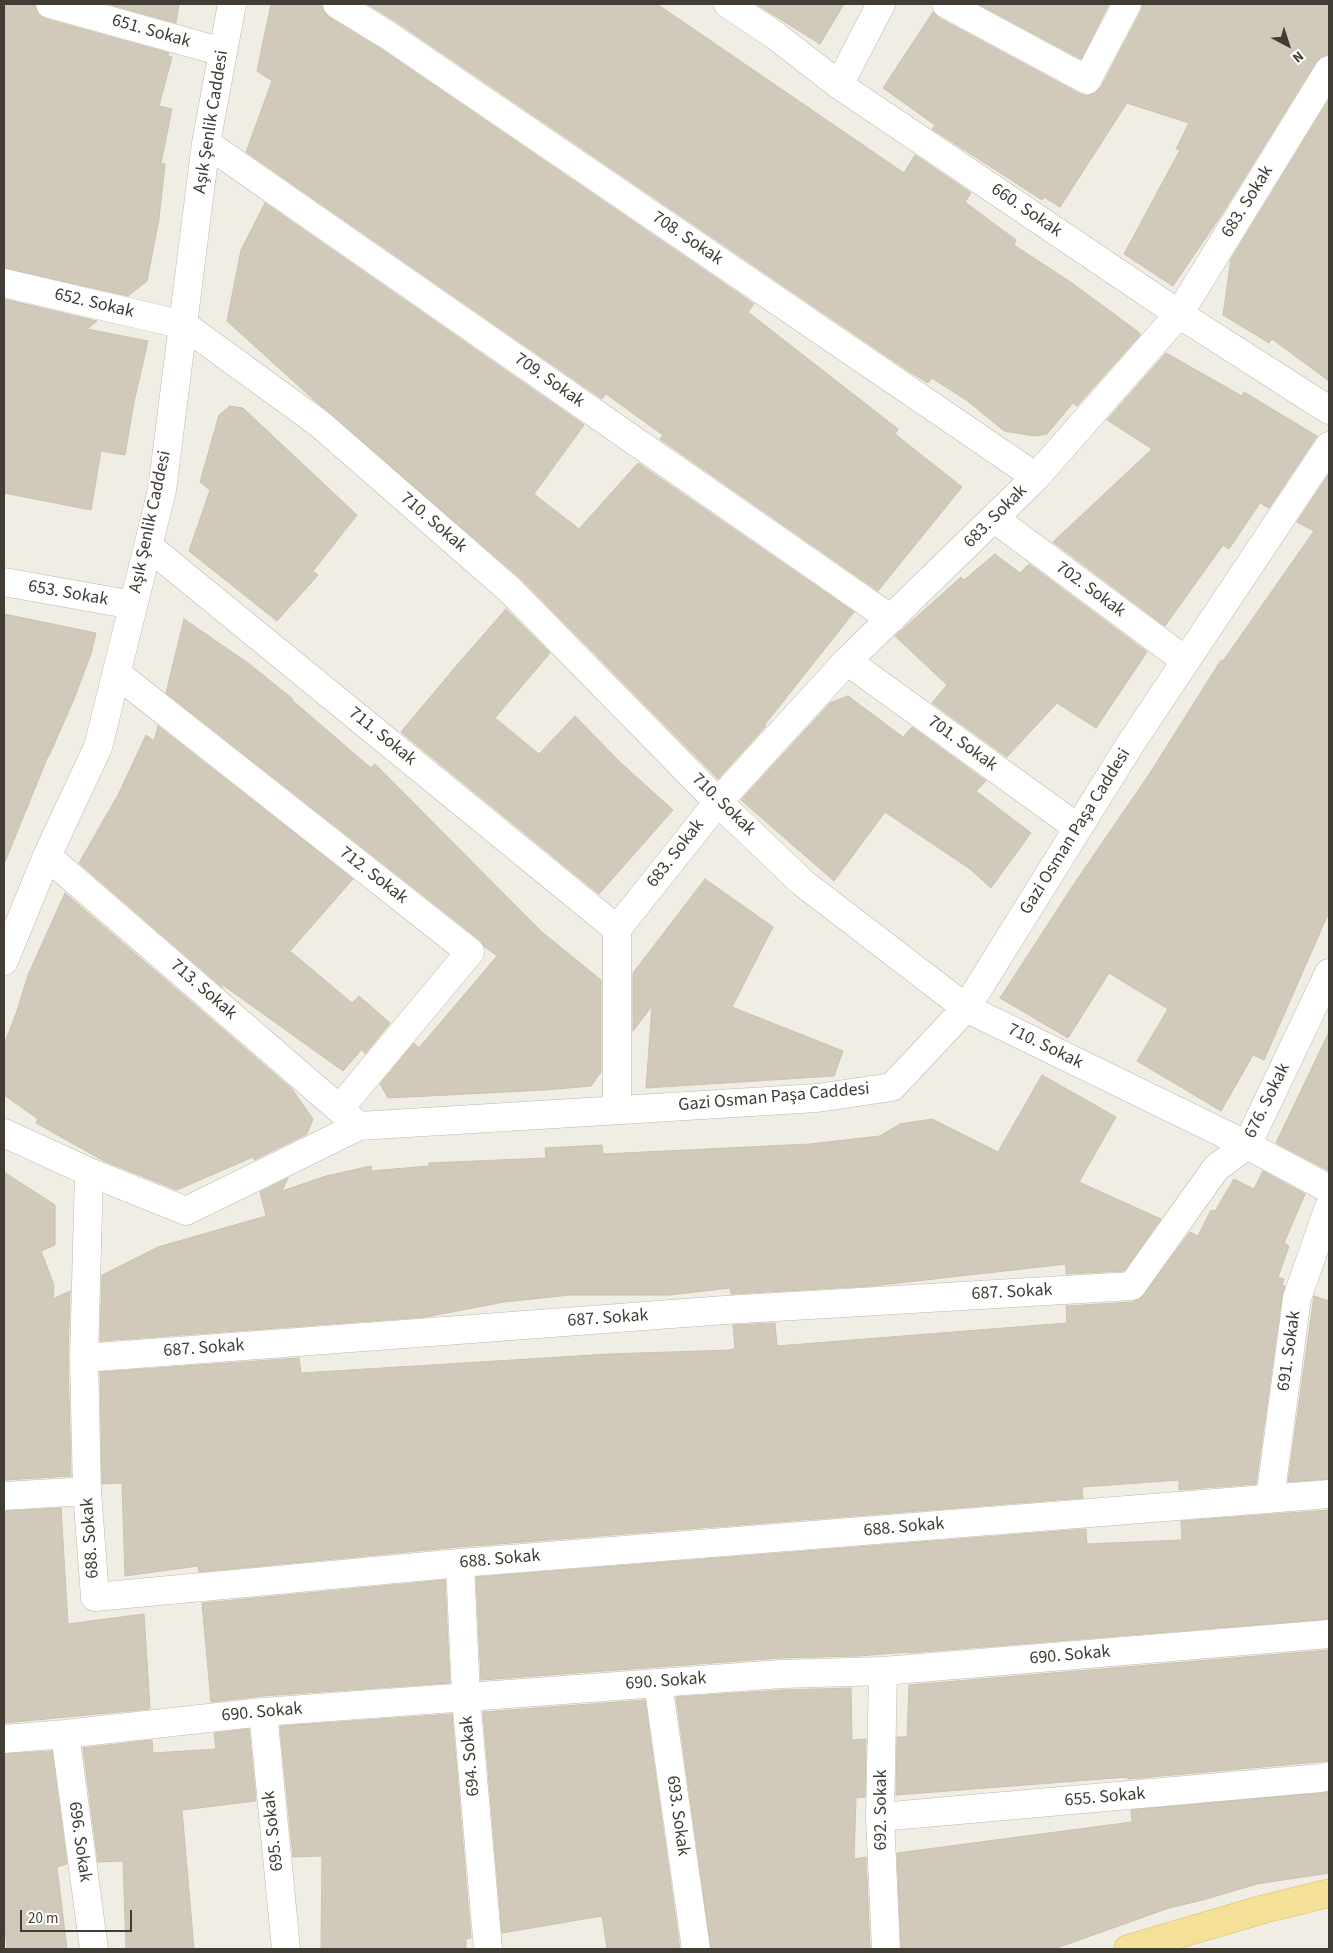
<!DOCTYPE html>
<html>
<head>
<meta charset="utf-8">
<style>
  body { margin:0 }
  #map { position:relative; width:1333px; height:1953px; overflow:hidden; background:#f0ede4; font-family:"Source Sans 3",sans-serif }
  canvas { display:block }
  .frame { position:absolute; inset:0; border:5px solid #423d34; pointer-events:none }
  .north { position:absolute; left:1263px; top:20px; width:50px; height:50px; -webkit-text-stroke:4px #fff; paint-order:stroke; rotate:140deg; font-size:14px; font-weight:700; line-height:20px; text-align:center; color:#423d34 }
  .north::after { content:''; display:block; margin:auto; width:18px; height:22px; background:#423d34; clip-path:polygon(50% 0,100% 100%,50% 72%,0 100%) }
  .scale { position:absolute; left:20px; top:1910px; width:112px; height:22px; box-sizing:border-box; border:2px solid #423d34; border-top:0; padding-left:6px; font-size:15px; line-height:18px; white-space:nowrap; color:#423d34; -webkit-text-stroke:4px #fff; paint-order:stroke }
</style>
</head>
<body>
<div id="map">
<canvas width="1333" height="1953"></canvas>
<div class="frame"></div>
<div class="north">N</div>
<div class="scale">20 m</div>
</div>
<script>
const g = document.querySelector('canvas').getContext('2d');
g.lineJoin = 'round';
function paint(path, color) {
  g.fillStyle = color;
  g.fill(path, 'evenodd');
}
function poly(rows) {
  const path = new Path2D();
  for (const r of rows) {
    path.moveTo(r[0], r[1]);
    for (let i = 2; i < r.length; i += 2) path.lineTo(r[i], r[i + 1]);
  }
  return path;
}
function stroke(path, color, width, dash) {
  g.strokeStyle = color;
  g.lineWidth = width;
  g.lineCap = dash ? 'butt' : 'round';
  g.setLineDash(dash || []);
  g.stroke(path);
}
function label(font, color, halo, rows, align = 'center') {
  g.font = font + ' "Source Sans 3",sans-serif';
  g.lineWidth = 4;
  g.setLineDash([]);
  g.textBaseline = 'middle';
  g.strokeStyle = halo;
  g.fillStyle = color;
  for (const [text, x, y, turn = 0] of rows) {
    g.save();
    g.translate(x, y);
    g.rotate((+turn || 0) * Math.PI / 180);
    g.textAlign = isNaN(turn) ? turn : align;
    if (halo) g.strokeText(text, 0, 0);
    g.fillText(text, 0, 0);
    g.restore();
  }
}
const building = poly([
  [4,4,35,4,39,15,46,19,169,53,168,56,172,57,159,106,172,109,161,163,165,164,159,219,147,281,128,296,4,268,4,4],
  [108,4,179,4,176,23,108,4],
  [271,4,321,4,324,12,329,17,378,47,754,304,748,312,898,429,895,434,962,487,878,591,660,439,663,435,606,394,602,399,246,152,272,81,257,71,271,4],
  [367,4,657,4,904,173,915,155,971,193,965,202,1016,240,1014,245,1072,283,1141,334,1077,406,1073,403,1047,434,1035,436,1004,431,969,402,932,378,928,383,907,370,395,21,367,4],
  [756,4,844,4,820,44,756,4],
  [978,4,1109,4,1081,59,978,4],
  [1143,4,1329,4,1329,54,1321,57,1316,62,1222,214,1173,286,1124,254,1180,150,1176,149,1189,123,1127,103,1060,207,1044,197,1042,200,932,129,935,125,883,88,933,12,939,18,1080,94,1087,96,1095,93,1101,87,1141,11,1143,4],
  [1329,99,1329,381,1272,339,1269,343,1223,315,1231,259,1329,99],
  [265,203,584,425,534,494,579,529,638,463,854,612,763,727,766,726,718,779,520,578,314,400,227,321,241,250,265,203],
  [4,299,97,321,87,329,148,341,134,402,125,455,101,451,91,510,4,493,4,299],
  [1166,353,1242,396,1244,392,1317,436,1269,508,1260,503,1229,549,1223,545,1165,626,1053,542,1152,449,1107,420,1166,353],
  [230,406,243,408,357,515,313,571,318,575,277,621,189,551,210,490,200,482,219,415,230,406],
  [1329,474,1329,912,1264,1060,1253,1055,1221,1111,1137,1061,1168,1009,1109,973,1068,1038,1000,998,1074,884,1150,773,1221,660,1223,661,1314,531,1297,522,1329,474],
  [995,554,1020,573,1029,564,1147,652,1096,728,1057,703,1007,757,932,703,947,685,895,636,961,577,964,580,995,554],
  [506,609,550,653,495,718,539,754,575,716,620,762,673,810,599,894,401,732,457,665,506,609],
  [4,614,96,633,91,654,74,699,49,756,48,756,5,862,4,862,4,614],
  [184,619,248,663,293,699,292,700,371,768,375,764,542,932,601,980,601,1072,591,1086,545,1090,388,1098,380,1084,414,1043,419,1048,497,956,485,947,480,940,166,693,184,619],
  [848,696,903,737,912,727,986,781,976,791,1031,833,991,888,970,869,885,812,834,881,741,800,830,703,848,696],
  [158,726,353,879,290,951,352,1003,359,996,390,1023,365,1054,362,1049,343,1071,220,983,223,988,79,863,119,793,146,735,154,741,158,726],
  [705,879,773,927,732,1007,843,1051,834,1076,646,1088,652,1006,633,1031,633,973,705,879],
  [65,893,292,1089,313,1119,307,1134,254,1160,253,1157,177,1190,104,1161,36,1123,38,1119,4,1095,4,1045,17,1011,28,975,65,893],
  [1329,1032,1329,1171,1276,1143,1329,1032],
  [1042,1075,1116,1117,1079,1182,1161,1219,1124,1271,1066,1274,1066,1264,872,1286,731,1294,730,1288,670,1295,570,1295,504,1302,426,1317,100,1341,102,1275,158,1247,266,1216,260,1192,288,1178,282,1191,326,1176,371,1166,371,1171,429,1166,429,1163,546,1158,545,1148,602,1145,603,1154,810,1144,880,1136,900,1124,932,1119,998,1152,1042,1075],
  [1263,1171,1305,1194,1284,1243,1289,1246,1278,1277,1284,1279,1282,1285,1285,1286,1282,1296,1256,1484,1179,1490,1179,1480,1111,1485,1082,1487,1083,1498,459,1547,199,1572,198,1566,125,1576,122,1483,102,1484,100,1372,299,1358,301,1373,610,1354,730,1350,735,1348,733,1325,775,1323,777,1346,1067,1323,1066,1306,1133,1302,1140,1299,1190,1232,1198,1236,1211,1210,1215,1211,1234,1179,1254,1189,1263,1171],
  [4,1172,55,1205,55,1245,41,1251,54,1285,53,1299,70,1291,68,1358,71,1476,4,1480,4,1172],
  [1314,1296,1329,1301,1329,1479,1288,1482,1314,1296],
  [61,1508,68,1624,144,1614,150,1709,4,1723,4,1511,61,1508],
  [1329,1510,1329,1619,909,1653,909,1652,858,1656,780,1658,481,1680,476,1577,1086,1529,1087,1544,1182,1540,1181,1521,1329,1510],
  [445,1580,450,1683,262,1696,211,1702,202,1603,445,1580],
  [1329,1650,1329,1761,1128,1779,1128,1777,896,1795,897,1737,907,1737,909,1685,1329,1650],
  [851,1688,852,1740,866,1739,865,1797,856,1798,854,1859,866,1857,870,1949,711,1949,676,1697,782,1690,851,1688],
  [645,1700,680,1949,607,1949,602,1916,502,1933,483,1712,645,1700],
  [452,1714,471,1938,466,1939,466,1949,321,1949,322,1856,293,1857,280,1726,452,1714],
  [249,1729,256,1801,182,1810,194,1949,126,1949,123,1861,98,1862,83,1748,152,1740,153,1753,216,1749,214,1733,249,1729],
  [52,1751,67,1864,57,1867,67,1949,7,1949,4,1916,4,1754,52,1751],
  [1329,1792,1329,1873,1257,1884,1203,1900,1169,1908,1054,1949,901,1949,897,1853,1132,1822,1131,1810,1329,1792]
]);
paint(building, '#d1c9ba');
stroke(building, '#cbc1ae', 1);
const minor = poly([
  [50,4,223,52],
  [337,4,386,34,1036,477],
  [728,4,776,36,839,85,1179,314,1329,410],
  [946,4,1087,80,1127,4],
  [839,85,881,4],
  [206,143,891,619],
  [4,283,184,325,320,424,510,590,718,802,803,883,966,1008,1247,1145,1329,1189],
  [995,519,1186,661],
  [148,546,617,929],
  [4,582,133,605],
  [847,661,1078,828],
  [116,673,470,952,340,1108],
  [47,856,352,1120],
  [617,929,718,802,847,661,1036,477,1179,314,1329,70],
  [4,961,47,856,98,747,162,490,206,143,232,4],
  [617,1110,617,929],
  [4,1133,89,1172,186,1211,359,1126,817,1098,892,1087,966,1008,1131,743,1329,446],
  [89,1172,84,1358,87,1491,95,1597,460,1563,1329,1494],
  [84,1358,725,1310,1132,1286,1216,1168,1247,1145,1329,973],
  [4,1496,87,1491],
  [1270,1499,1297,1298,1329,1207],
  [460,1563,466,1697,488,1949],
  [883,1671,880,1817,886,1949],
  [658,1683,696,1949],
  [263,1712,286,1949],
  [65,1734,94,1949],
  [4,1739,65,1734,263,1712,781,1674,883,1671,1329,1634],
  [880,1817,1321,1778,1329,1776]
]);
const major = poly([
  [1128,1949,1264,1909,1329,1893]
]);
stroke(minor, '#beb8aa', 29);
stroke(major, '#d9bd6a', 29);
stroke(minor, '#fff', 28);
stroke(major, '#f5e098', 28);
label('18px', '#423d34', '#fff', [
  ["651. Sokak",151,32,16],
  ["Aşık Şenlik Caddesi",212,122,-81],
  ["683. Sokak",1248,202,-58],
  ["660. Sokak",1026,211,34],
  ["708. Sokak",687,239,34],
  ["652. Sokak",94,304,13],
  ["709. Sokak",549,381,35],
  ["683. Sokak",996,517,-45],
  ["Aşık Şenlik Caddesi",151,522,-78],
  ["710. Sokak",433,523,41],
  ["702. Sokak",1090,590,36],
  ["653. Sokak",68,594,10],
  ["711. Sokak",382,737,39],
  ["701. Sokak",962,744,36],
  ["710. Sokak",723,805,44],
  ["Gazi Osman Paşa Caddesi",1076,832,-58],
  ["683. Sokak",676,854,-52],
  ["712. Sokak",373,876,38],
  ["713. Sokak",203,990,41],
  ["710. Sokak",1045,1047,26],
  ["Gazi Osman Paşa Caddesi",774,1098,-5],
  ["676. Sokak",1268,1101,-64],
  ["687. Sokak",1012,1293,-3],
  ["687. Sokak",608,1319,-4],
  ["687. Sokak",204,1349,-4],
  ["691. Sokak",1290,1351,-82],
  ["688. Sokak",904,1528,-5],
  ["688. Sokak",91,1538,-94],
  ["688. Sokak",500,1560,-5],
  ["690. Sokak",1070,1656,-5],
  ["690. Sokak",666,1682,-4],
  ["690. Sokak",262,1713,-5],
  ["694. Sokak",471,1756,-95],
  ["655. Sokak",1105,1798,-5],
  ["692. Sokak",882,1810,-90],
  ["693. Sokak",677,1816,82],
  ["695. Sokak",274,1831,-96],
  ["696. Sokak",79,1842,82]
]);
</script>
</body>
</html>
